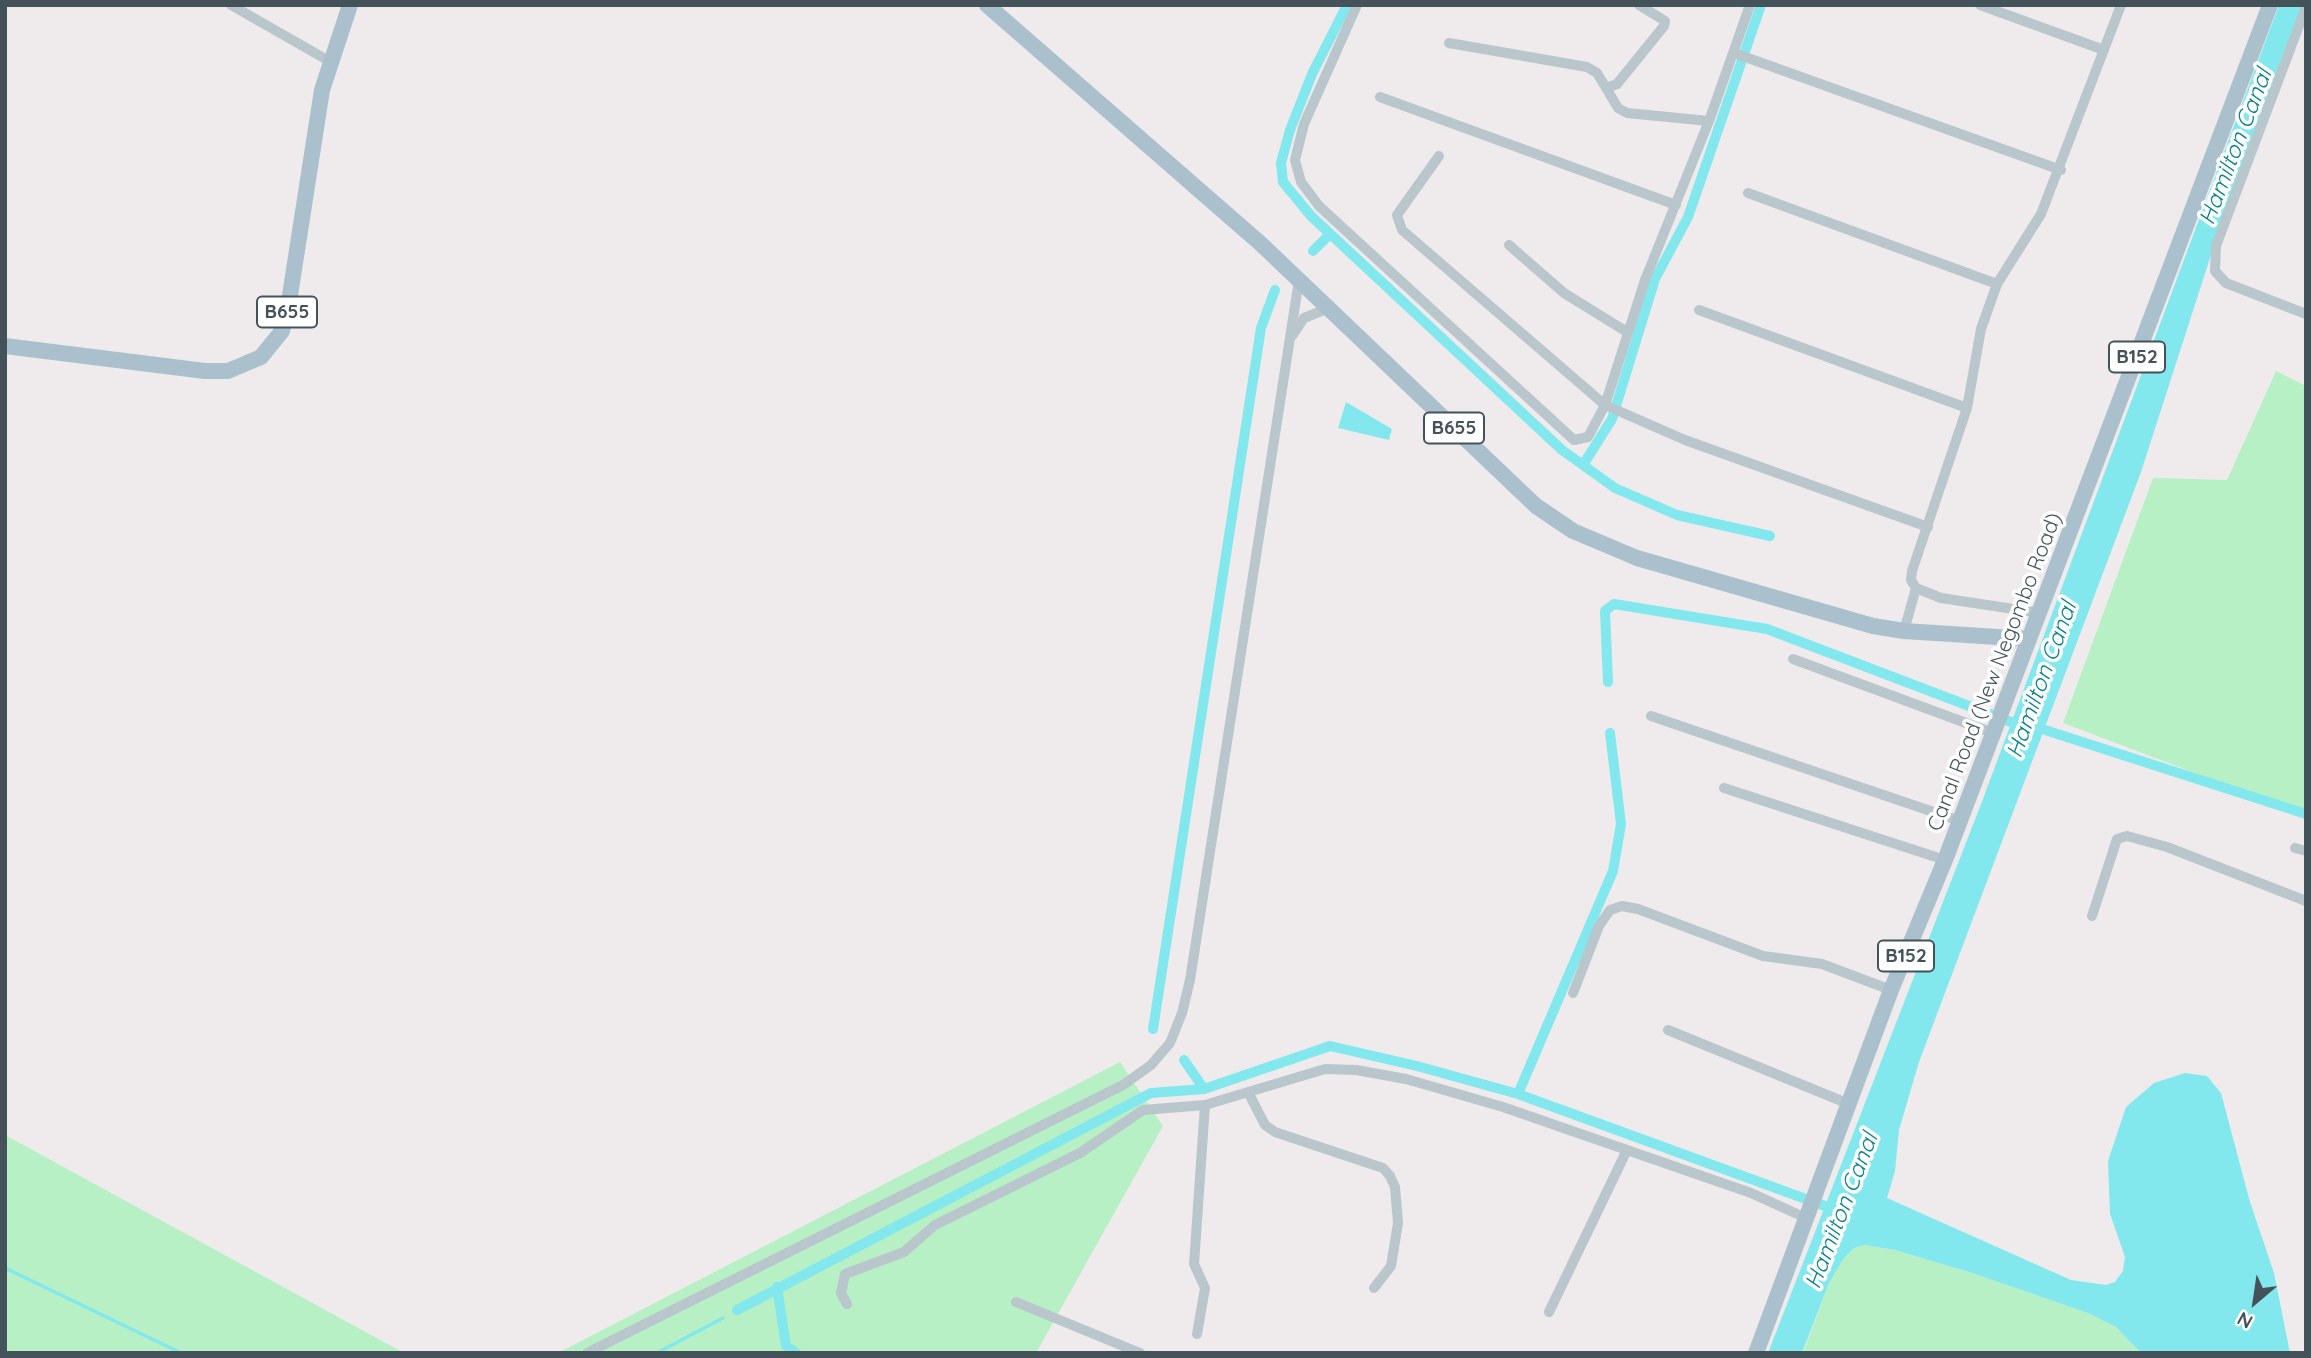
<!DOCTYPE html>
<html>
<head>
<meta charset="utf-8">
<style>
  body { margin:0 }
  #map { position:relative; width:2311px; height:1358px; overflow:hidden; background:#efebec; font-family:Quicksand,sans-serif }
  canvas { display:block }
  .frame { position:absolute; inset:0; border:7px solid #44525a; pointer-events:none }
  .north { position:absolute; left:2220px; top:1267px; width:70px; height:70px; -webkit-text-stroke:5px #fff; paint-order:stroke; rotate:209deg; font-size:19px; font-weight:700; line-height:28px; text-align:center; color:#44525a }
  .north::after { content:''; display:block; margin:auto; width:24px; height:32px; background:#44525a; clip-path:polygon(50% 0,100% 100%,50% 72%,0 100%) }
</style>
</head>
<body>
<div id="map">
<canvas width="2311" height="1358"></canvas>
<div class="frame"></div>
<div class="north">N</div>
</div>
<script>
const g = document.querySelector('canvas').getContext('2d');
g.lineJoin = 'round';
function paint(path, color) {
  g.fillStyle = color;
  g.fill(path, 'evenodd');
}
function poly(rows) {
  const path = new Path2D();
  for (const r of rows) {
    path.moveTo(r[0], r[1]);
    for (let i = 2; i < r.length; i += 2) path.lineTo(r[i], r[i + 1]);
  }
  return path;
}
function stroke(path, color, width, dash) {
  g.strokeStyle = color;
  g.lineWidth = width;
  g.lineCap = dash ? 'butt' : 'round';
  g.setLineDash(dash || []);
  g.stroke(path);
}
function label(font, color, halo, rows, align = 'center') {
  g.font = font + ' Quicksand,sans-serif';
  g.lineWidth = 7;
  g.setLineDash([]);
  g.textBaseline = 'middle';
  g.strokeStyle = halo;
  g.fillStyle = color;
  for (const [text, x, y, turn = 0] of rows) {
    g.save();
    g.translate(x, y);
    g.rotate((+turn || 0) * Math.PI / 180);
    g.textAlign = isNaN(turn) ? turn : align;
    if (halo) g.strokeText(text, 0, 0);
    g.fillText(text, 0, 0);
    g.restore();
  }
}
paint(poly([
  [2276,371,2306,386,2306,815,2063,723,2153,478,2227,480],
  [1120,1062,1163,1126,1036,1353,558,1353],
  [5,1135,404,1353,13,1353,5,1349],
  [1865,1245,1895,1250,1972,1273,2088,1313,2116,1327,2141,1353,1803,1353,1829,1283,1844,1258,1854,1248]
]), '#b7f0c4');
paint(poly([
  [2279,5,2302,5,2230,196,2141,472,1919,1062,1899,1130,1895,1171,1887,1198,2071,1280,2106,1285,2115,1282,2123,1271,2125,1257,2110,1214,2108,1161,2126,1107,2154,1083,2185,1073,2207,1076,2221,1093,2250,1202,2274,1273,2290,1353,2141,1353,2116,1327,2088,1313,1972,1273,1895,1250,1865,1245,1854,1248,1844,1258,1829,1283,1802,1353,1768,1353,1981,804],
  [1346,402,1392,429,1389,440,1338,428]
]), '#82e8ee');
stroke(poly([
  [5,1268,181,1353],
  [657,1353,723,1318]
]), '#82e8ee', 3.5);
stroke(poly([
  [1347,5,1312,74,1290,130,1281,163,1283,182,1311,216,1562,450,1615,488,1677,515,1770,536],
  [1313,251,1330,234],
  [1583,465,1612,419,1655,279,1688,217,1761,5],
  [1608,682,1605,611,1614,604,1767,629,2011,722,2045,730,2306,814],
  [1153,1029,1261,328,1275,290],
  [1184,1060,1204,1089],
  [1518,1094,1613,871,1621,824,1610,733],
  [777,1287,786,1346,796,1353],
  [737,1310,1151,1093,1204,1089,1330,1046,1417,1066,1518,1094,1836,1210]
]), '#82e8ee', 10);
stroke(poly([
  [231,5,329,61],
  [1357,5,1304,124,1295,160,1301,182,1319,206,1574,440,1588,437,1605,405,1645,280,1709,121,1750,5],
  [1980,5,2104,50],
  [2306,7,2216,246,2215,271,2226,283,2306,314],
  [1449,43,1587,67,1597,73,1618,108,1627,113,1709,121],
  [1734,53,2061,170],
  [1606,88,1617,84,1664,26,1665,21,1639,5],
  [1380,97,1676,205],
  [1439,156,1397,215,1402,230,1605,405,1685,440,1928,527],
  [1748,193,1997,284],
  [1509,245,1564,293,1627,332],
  [1699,310,1967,408],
  [1292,336,1304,318,1329,308],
  [2040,613,1941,598,1916,588,1911,580,1912,571,1967,408,1981,329,1997,284,2041,214,2121,5],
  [1904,631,1916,588],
  [1793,659,1993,733],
  [1651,716,1960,821],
  [1724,788,1945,860],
  [2295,848,2306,851],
  [2092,916,2117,839,2127,836,2167,847,2306,901],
  [1573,993,1599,926,1610,910,1622,906,1638,909,1763,956,1822,964,1891,990],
  [1668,1030,1849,1104],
  [1248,1092,1265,1125,1275,1132,1383,1168,1390,1176,1395,1187,1398,1223,1391,1266,1374,1288],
  [1016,1302,1140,1353],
  [847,1304,841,1293,845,1274,904,1252,935,1225,1080,1153,1143,1110,1205,1105,1325,1069,1356,1070,1406,1079,1503,1107,1751,1193,1806,1218],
  [1549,1312,1627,1150],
  [1197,1334,1205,1288,1194,1264,1205,1105],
  [587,1353,1123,1085,1151,1065,1170,1043,1182,1013,1190,980,1299,280]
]), '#b9c6cc', 10);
stroke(poly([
  [987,5,1261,244,1536,506,1573,531,1637,558,1873,626,1904,631,2029,639],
  [5,346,205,371,228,371,261,357,282,331,288,308,322,90,350,5],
  [1756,1353,1891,990,1945,860,2270,5]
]), '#aac0cd', 16);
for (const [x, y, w] of [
  [287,312,60],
  [2137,357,56],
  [1454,428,60],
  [1906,956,56]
]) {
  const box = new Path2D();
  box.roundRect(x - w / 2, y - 15.5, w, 31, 5);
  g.fillStyle = '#fff';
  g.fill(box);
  stroke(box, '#44525a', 2);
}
label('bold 19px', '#44525a', null, [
  ["B655",287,312],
  ["B152",2137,357],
  ["B655",1454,428],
  ["B152",1906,956]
]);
label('21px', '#44525a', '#fff', [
  ["Canal Road (New Negombo Road)",1995,672,-69]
]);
label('italic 23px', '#09838b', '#fff', [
  ["Hamilton Canal",2236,147,-69],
  ["Hamilton Canal",2042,680,-70],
  ["Hamilton Canal",1842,1211,-69]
]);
</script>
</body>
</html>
